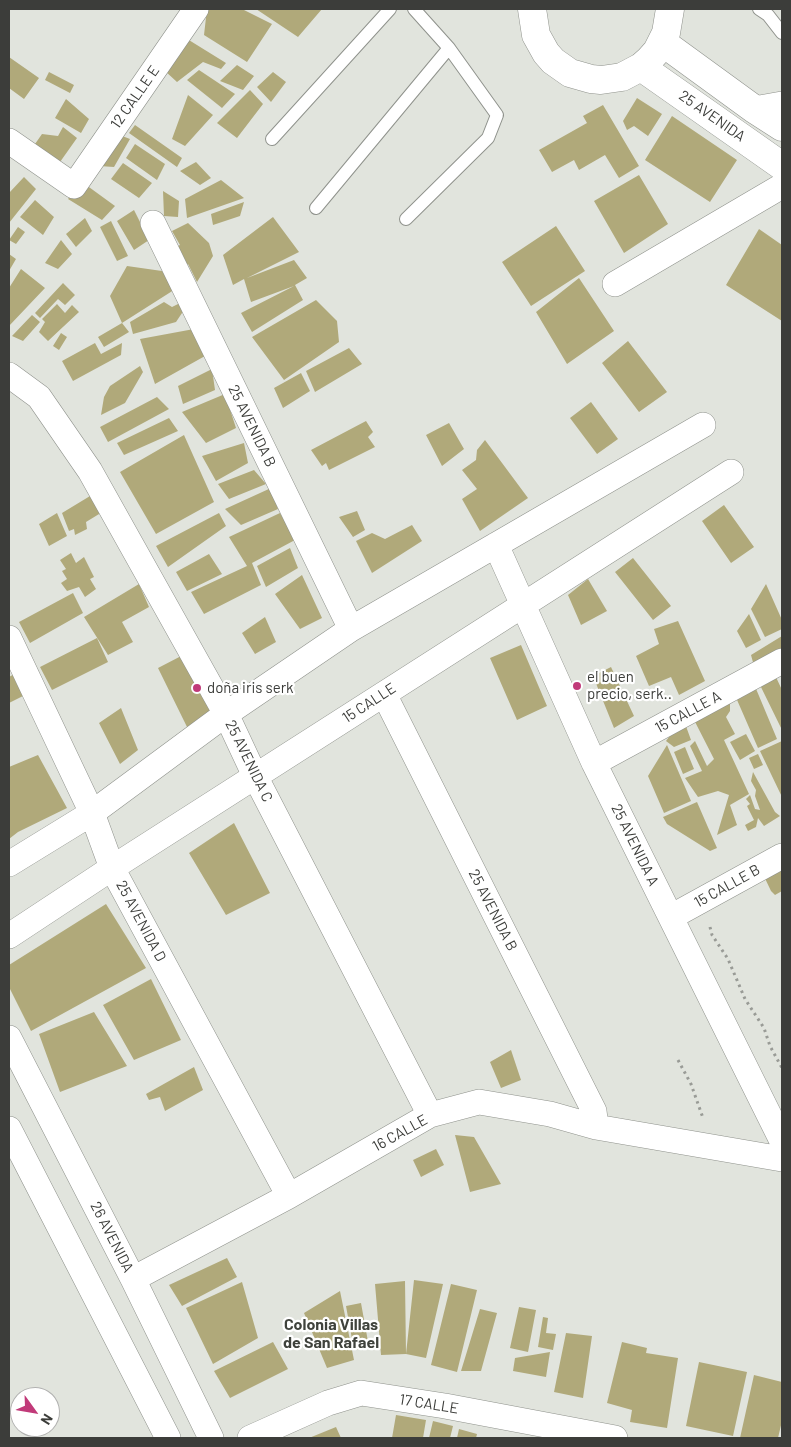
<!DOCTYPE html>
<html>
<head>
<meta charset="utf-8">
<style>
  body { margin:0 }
  #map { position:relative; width:791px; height:1447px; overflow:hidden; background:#e1e4dd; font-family:Barlow,sans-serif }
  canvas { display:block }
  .frame { position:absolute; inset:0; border:10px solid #3c3d3a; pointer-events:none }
  .north { position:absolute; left:10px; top:1387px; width:50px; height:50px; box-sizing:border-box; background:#fff; border:1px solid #b1b1b0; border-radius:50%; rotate:122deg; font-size:14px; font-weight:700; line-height:20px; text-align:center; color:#3c3d3a }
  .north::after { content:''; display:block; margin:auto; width:18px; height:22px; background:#c13a79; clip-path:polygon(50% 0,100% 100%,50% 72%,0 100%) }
</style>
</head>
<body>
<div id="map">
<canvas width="791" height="1447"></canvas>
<div class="frame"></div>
<div class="north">N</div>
</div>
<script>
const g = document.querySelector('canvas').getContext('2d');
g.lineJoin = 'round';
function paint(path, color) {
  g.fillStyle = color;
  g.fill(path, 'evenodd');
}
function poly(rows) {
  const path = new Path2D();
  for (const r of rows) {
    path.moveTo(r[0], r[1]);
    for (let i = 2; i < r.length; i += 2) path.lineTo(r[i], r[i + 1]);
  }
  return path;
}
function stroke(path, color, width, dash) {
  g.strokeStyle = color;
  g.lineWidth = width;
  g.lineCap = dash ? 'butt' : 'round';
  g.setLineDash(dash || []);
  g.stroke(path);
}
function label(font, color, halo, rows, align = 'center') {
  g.font = font + ' Barlow,sans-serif';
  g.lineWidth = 4.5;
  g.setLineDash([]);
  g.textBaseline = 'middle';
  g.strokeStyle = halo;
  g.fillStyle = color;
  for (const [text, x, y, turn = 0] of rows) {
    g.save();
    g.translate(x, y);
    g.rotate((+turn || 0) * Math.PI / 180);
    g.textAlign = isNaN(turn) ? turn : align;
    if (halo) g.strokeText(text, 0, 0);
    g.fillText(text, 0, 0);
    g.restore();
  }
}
paint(poly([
  [207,9,242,9,272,24,247,62,204,35],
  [256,9,322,9,298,37],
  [184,37,226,63,221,69,203,62,177,82,165,71],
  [9,57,39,78,24,99,9,88],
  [237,65,254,76,243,90,220,81],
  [199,70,235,94,222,108,187,80],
  [49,72,74,85,70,93,45,80],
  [273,72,286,82,271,102,257,87],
  [250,90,263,104,237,138,217,123],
  [188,95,213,115,185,146,172,139],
  [637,98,662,114,648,136,634,126,627,130,623,121],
  [66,99,89,119,81,133,55,118],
  [603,105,639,166,619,178,605,155,579,170,574,160,552,172,539,150,587,123,583,116],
  [672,116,737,160,710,202,645,160],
  [135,125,182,158,177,167,129,133],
  [63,127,77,138,60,162,35,144,42,134,58,136],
  [117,134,130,139,114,167,99,166],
  [135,144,165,164,157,180,126,158],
  [196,162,211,178,200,185,180,171],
  [123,163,152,183,139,198,111,179],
  [639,175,668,224,624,253,594,201],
  [24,177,36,189,9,223,9,193],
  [221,180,244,198,187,218,185,199],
  [82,182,115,206,102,220,68,199],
  [163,191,179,201,178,217,164,216],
  [35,200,54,217,43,235,20,217],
  [244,202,240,216,213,225,211,214],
  [134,210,149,240,134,250,117,221],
  [273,217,299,252,247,278,294,260,307,278,295,285,303,300,252,332,241,313,294,286,251,302,244,279,233,285,223,255],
  [85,218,92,231,76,247,66,234],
  [111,221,128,256,117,261,100,227],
  [188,223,209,243,213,256,197,282,188,264,182,267,172,249,180,245,172,231],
  [556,226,585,271,531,306,502,262],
  [18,227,25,232,16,244,9,240],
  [759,229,782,245,782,321,726,285],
  [61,240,72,254,58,269,45,263],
  [9,254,16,259,9,271],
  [127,266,162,271,177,288,122,323,110,296],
  [21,269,45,288,9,326,9,288],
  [579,278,614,331,567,364,536,312],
  [63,283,75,295,65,305,58,299,40,318,35,313],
  [186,300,188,304,176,322,133,334,130,322,164,302,172,307],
  [316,300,337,321,339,342,284,380,252,337],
  [57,304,65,313,72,305,79,312,48,341,39,332,45,322,42,319],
  [32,315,40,322,23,341,12,336],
  [122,323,129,332,104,347,98,337],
  [194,329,205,356,155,384,140,339],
  [61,333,67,337,59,350,53,346],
  [628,341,667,392,639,412,602,363],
  [95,343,101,354,122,343,121,355,73,381,62,361],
  [349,348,362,364,315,392,306,371],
  [140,366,143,372,125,403,101,415,104,397,110,386],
  [212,369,215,390,183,404,178,386],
  [301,373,310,391,283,408,274,388],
  [225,394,236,428,206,443,182,412],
  [157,397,169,409,108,442,100,427],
  [591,402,618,439,597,454,570,418],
  [169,418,178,431,124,455,117,443],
  [366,421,373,432,368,437,375,447,329,470,326,463,322,466,311,450],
  [449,423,464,449,442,466,426,435],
  [184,435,214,502,156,534,120,472],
  [485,440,528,498,480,531,462,499,477,489,462,470,476,460,477,450],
  [244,443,248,463,216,481,202,456],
  [254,470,266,484,229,499,218,484],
  [271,488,278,509,241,525,225,509],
  [95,493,104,511,86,522,87,529,75,535,74,529,69,531,62,513],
  [724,505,754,547,731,563,702,521],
  [357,511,365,530,353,537,339,517],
  [57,513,67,536,49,546,39,524],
  [219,513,226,526,168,567,156,546],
  [280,513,295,540,252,563,261,585,204,614,191,592,247,566,229,537],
  [412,525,422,541,372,573,356,541,372,533,385,539],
  [290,548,298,568,266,587,257,566],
  [71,553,76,563,84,557,94,577,90,579,96,589,85,597,79,587,67,591,61,583,67,579,62,571,66,569,60,560],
  [209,554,222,574,187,591,176,572],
  [633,558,671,606,653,620,615,572],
  [302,575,322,618,300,629,275,594],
  [588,579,607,611,581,625,568,595],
  [139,584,149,607,122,622,133,642,108,655,84,617],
  [766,584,782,620,782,629,765,637,751,609],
  [73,593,83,613,30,643,19,622],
  [749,614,761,640,746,648,737,631],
  [265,617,276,642,255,654,242,633],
  [678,621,705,681,679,695,671,677,649,686,636,656,659,644,654,629],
  [782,636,782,649,754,666,751,655],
  [97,638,108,662,52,690,40,667],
  [521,645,547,706,517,720,490,658],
  [185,654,213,715,189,731,158,668],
  [611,667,634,716,614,728,593,676],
  [18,672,29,693,9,703,9,677],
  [775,675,782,690,782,730,759,683],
  [754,684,777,739,758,748,734,693],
  [730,696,730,711,726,717,735,734,724,740,749,794,730,805,737,825,717,835,729,795,718,791,698,797,685,778,702,771,690,746,695,741,707,766,714,759,692,716],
  [121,708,138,750,120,764,99,723],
  [683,718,691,740,674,747,666,741],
  [746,734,755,751,740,760,730,742],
  [782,741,782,797,760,751],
  [667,745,691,801,664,813,648,776],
  [685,747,694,769,683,774,674,752],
  [758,754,763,765,754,769,749,758],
  [38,755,67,808,18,832,9,839,9,767],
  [753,772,775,812,780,816,764,826,758,818,756,827,748,831,745,825,754,820,747,806,750,804,746,799,750,795,755,809,760,810,755,796,756,790,751,781],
  [697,802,717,848,710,851,667,824,663,817],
  [234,823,270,893,226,915,189,853],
  [782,866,782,891,775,895,771,891,761,870],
  [106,904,146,968,31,1031,9,987,9,965],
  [151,979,181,1040,134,1060,103,1005],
  [94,1012,127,1066,60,1092,39,1034],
  [511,1050,521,1080,501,1088,490,1062],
  [194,1067,203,1090,165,1111,160,1097,149,1100,146,1094],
  [455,1135,474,1137,501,1184,470,1192],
  [436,1149,444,1165,421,1177,413,1160],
  [227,1258,237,1277,182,1306,169,1285],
  [414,1280,443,1284,426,1358,406,1354],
  [405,1281,406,1354,381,1355,375,1284],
  [242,1282,258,1338,213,1364,186,1308],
  [451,1284,477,1290,457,1372,431,1365],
  [340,1291,354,1360,327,1368,304,1313],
  [361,1303,369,1347,354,1350,346,1306],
  [519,1307,536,1310,528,1352,510,1348],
  [480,1309,497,1313,481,1371,461,1371],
  [543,1317,548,1318,546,1333,556,1334,553,1350,538,1347],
  [566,1333,592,1336,583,1398,554,1392],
  [273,1342,288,1369,230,1398,214,1371],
  [622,1342,647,1348,646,1353,678,1358,667,1428,630,1422,632,1410,607,1403],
  [550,1352,546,1377,513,1371,515,1358],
  [699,1362,747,1372,733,1436,686,1426],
  [754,1375,782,1382,782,1421,778,1438,740,1438],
  [396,1415,426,1420,423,1438,392,1438],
  [433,1421,453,1426,450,1438,429,1438],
  [336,1427,341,1438,309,1438],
  [459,1429,477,1434,476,1438,457,1438]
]), '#b0a97a');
const service = poly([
  [759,9,768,15,782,33],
  [272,139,390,9],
  [316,208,449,48],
  [406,219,488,138,497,115,449,48,414,9]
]);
const minor = poly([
  [754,109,782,104],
  [9,141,74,186,196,9],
  [153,223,351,629],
  [615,284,782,186],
  [9,375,39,397,90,471,226,714,255,776,430,1115],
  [496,545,594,763,782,1141],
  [9,638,92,813,112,868,289,1196],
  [384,694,594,1111,596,1127],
  [594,763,782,661],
  [9,864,92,813,226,714,351,629,703,425],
  [671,917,782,856],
  [9,936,112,868,731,472],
  [9,1038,133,1279,211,1438],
  [9,1129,168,1438],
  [133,1279,289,1196,430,1115,479,1102,550,1114,596,1127,782,1159],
  [250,1438,328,1403,361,1393,445,1406,615,1438]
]);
const tertiary = poly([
  [532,9,536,35,546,53,553,61,570,73,591,79,601,80,622,77,641,67,649,60,657,51,666,33,670,9],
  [662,42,754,109,782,127],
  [641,67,782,166]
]);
stroke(service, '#8f928c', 14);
stroke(minor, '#8f928c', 26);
stroke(tertiary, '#8f928c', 29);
stroke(poly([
  [710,927,712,935,728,959,745,999,764,1028,770,1046,782,1068],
  [678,1060,691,1084,703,1118]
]), '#999b96', 3, [2.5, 4]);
stroke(service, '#fff', 12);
stroke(minor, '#fff', 25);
stroke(tertiary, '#fff', 28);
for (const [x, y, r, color] of [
  [577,686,5,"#c13a79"],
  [197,688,5,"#c13a79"]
]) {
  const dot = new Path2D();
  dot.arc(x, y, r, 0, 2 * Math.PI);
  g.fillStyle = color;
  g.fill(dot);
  stroke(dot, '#fff', 2);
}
label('15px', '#3c3d3a', '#fff', [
  ["12 CALLE E",135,97,-55],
  ["25 AVENIDA",712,116,35],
  ["25 AVENIDA B",252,426,64],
  ["15 CALLE",369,703,-33],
  ["15 CALLE A",688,712,-28],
  ["25 AVENIDA C",249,761,64],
  ["25 AVENIDA A",635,845,64],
  ["15 CALLE B",727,886,-29],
  ["25 AVENIDA B",493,910,63],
  ["25 AVENIDA D",141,921,62],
  ["16 CALLE",400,1133,-29],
  ["26 AVENIDA",112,1237,63],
  ["17 CALLE",429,1404,9]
]);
label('15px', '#3c3d3a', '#fff', [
  ["el buen",587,677],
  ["precio, serk..",587,694],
  ["doña iris serk",207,688]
], 'left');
label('bold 16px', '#3f423c', '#fff', [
  ["Colonia Villas",331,1325],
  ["de San Rafael",331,1343]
]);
</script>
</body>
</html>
